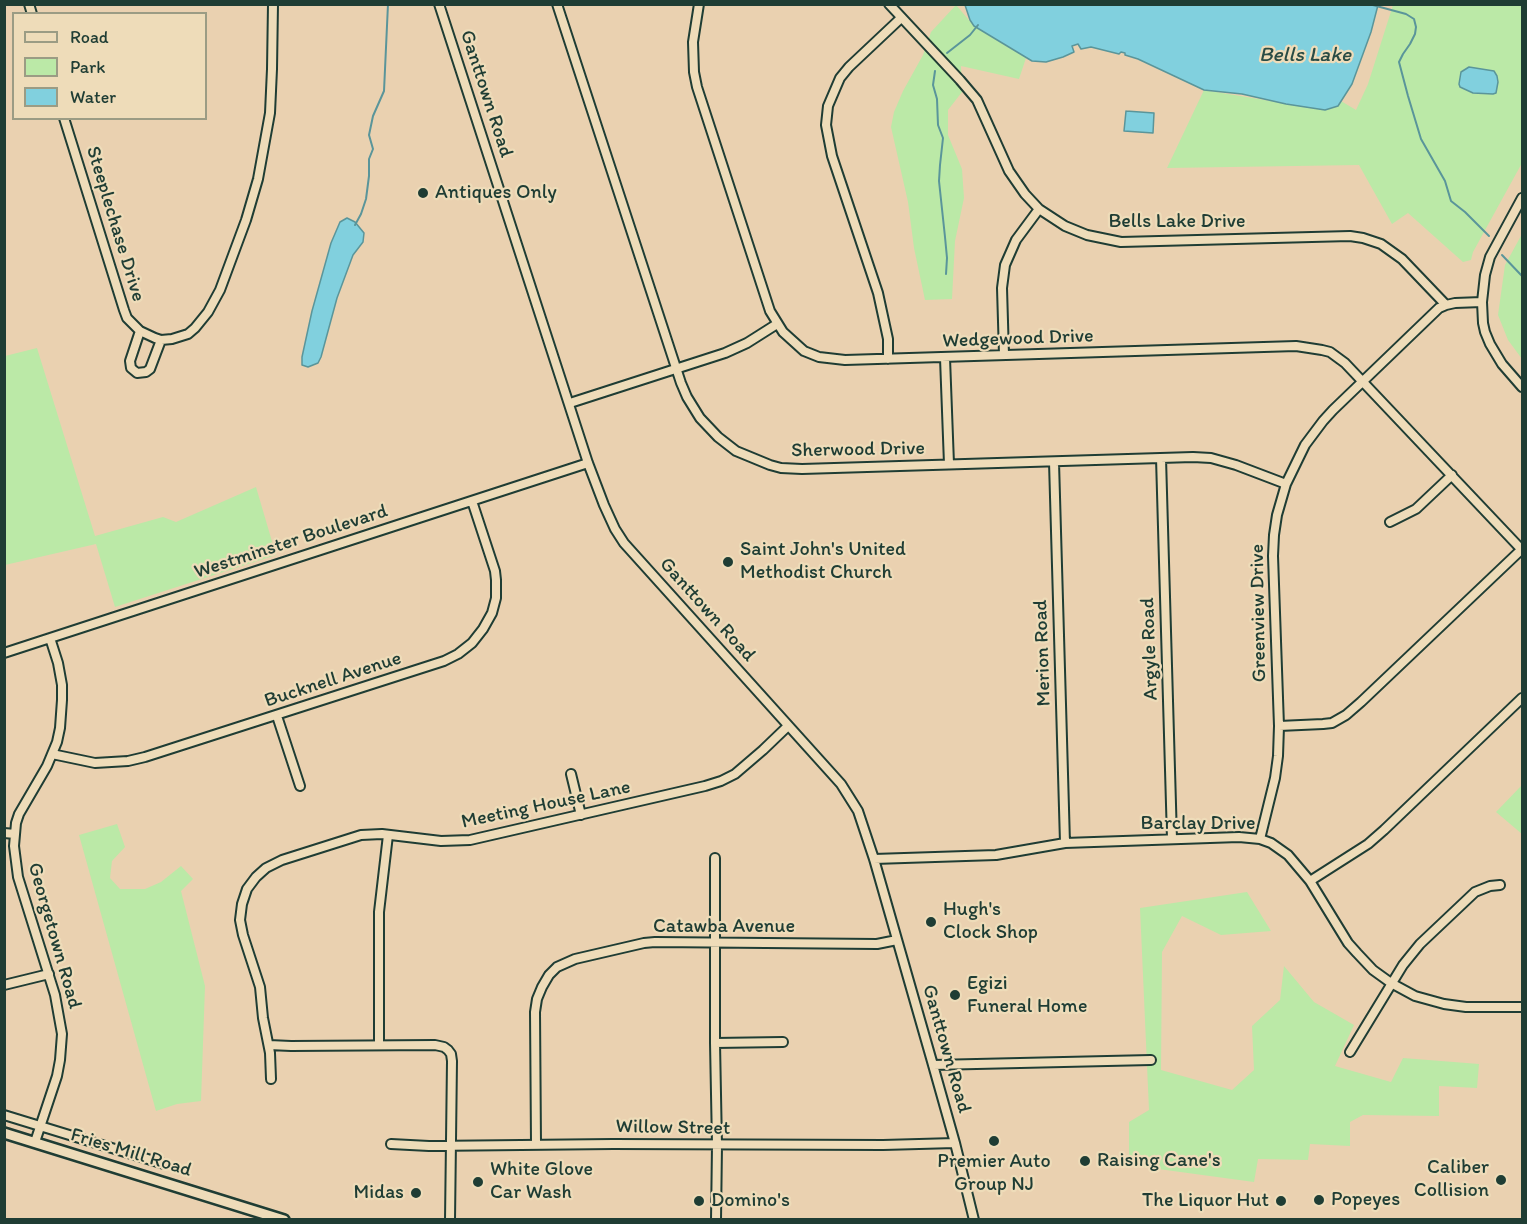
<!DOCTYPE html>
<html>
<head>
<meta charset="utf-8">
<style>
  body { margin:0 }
  #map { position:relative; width:1527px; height:1224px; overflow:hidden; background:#ead1b0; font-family:Itim,sans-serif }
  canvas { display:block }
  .frame { position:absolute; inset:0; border:6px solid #1f3d34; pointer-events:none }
  .legend { position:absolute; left:12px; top:12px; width:195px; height:108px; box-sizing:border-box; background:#eedcb9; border:2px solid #9b9c84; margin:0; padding:8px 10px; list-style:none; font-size:18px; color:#1f3d34 }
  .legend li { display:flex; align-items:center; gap:12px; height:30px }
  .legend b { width:30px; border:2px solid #9b9c84 }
</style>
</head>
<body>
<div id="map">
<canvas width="1527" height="1224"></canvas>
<div class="frame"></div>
<ul class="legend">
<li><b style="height:8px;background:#eedcb9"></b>Road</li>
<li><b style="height:16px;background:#bbe9a7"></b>Park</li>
<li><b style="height:16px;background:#81d0de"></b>Water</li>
</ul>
</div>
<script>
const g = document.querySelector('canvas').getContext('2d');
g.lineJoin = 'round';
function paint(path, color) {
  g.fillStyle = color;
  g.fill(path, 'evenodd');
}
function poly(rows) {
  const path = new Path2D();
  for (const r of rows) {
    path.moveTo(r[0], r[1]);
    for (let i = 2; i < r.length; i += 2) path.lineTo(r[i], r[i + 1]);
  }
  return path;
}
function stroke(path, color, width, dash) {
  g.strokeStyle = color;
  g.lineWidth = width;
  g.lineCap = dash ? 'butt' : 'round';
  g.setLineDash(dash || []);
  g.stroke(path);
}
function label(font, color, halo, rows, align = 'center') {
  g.font = font + ' Itim,sans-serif';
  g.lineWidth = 4.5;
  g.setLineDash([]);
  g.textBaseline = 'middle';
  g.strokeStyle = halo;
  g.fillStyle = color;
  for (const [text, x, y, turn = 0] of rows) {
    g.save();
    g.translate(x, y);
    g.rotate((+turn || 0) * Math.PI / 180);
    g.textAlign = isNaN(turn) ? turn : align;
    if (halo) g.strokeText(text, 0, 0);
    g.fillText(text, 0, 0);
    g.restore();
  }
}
paint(poly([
  [956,5,974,26,1026,58,1019,79,961,66,962,92,948,110,948,135,962,169,964,198,955,241,952,299,925,300,914,248,908,202,891,127,894,112,903,91,923,55,931,32],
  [1393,5,1522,5,1522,163,1473,252,1471,260,1463,262,1408,213,1392,224,1359,165,1167,168,1204,90,1325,110,1341,101,1356,110,1368,84],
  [1522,234,1522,359,1508,340,1498,315,1505,265],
  [37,348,95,536,163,517,176,522,256,487,276,555,115,607,96,544,5,565,5,356],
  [1522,785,1522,834,1496,812],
  [117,824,125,847,112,861,110,878,120,889,145,889,161,882,181,866,193,879,181,891,205,986,201,1101,177,1104,156,1111,79,835],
  [1247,892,1271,931,1221,935,1182,916,1162,952,1161,1070,1232,1090,1254,1070,1252,1026,1280,1000,1284,966,1314,1002,1354,1025,1335,1066,1391,1082,1403,1058,1479,1064,1477,1088,1439,1086,1439,1116,1363,1115,1350,1122,1350,1146,1310,1144,1308,1160,1258,1159,1254,1182,1129,1165,1129,1122,1149,1110,1140,908]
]), '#bbe9a7');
const water = poly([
  [965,5,1378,5,1371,32,1352,84,1338,106,1325,110,1286,104,1242,94,1204,90,1138,59,1125,55,1125,53,1121,52,1119,54,1091,47,1081,49,1078,44,1072,46,1074,52,1063,57,1046,62,1032,61,974,26,970,20,965,5],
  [1469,67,1494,71,1497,76,1498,82,1496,93,1493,94,1473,93,1460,87,1459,84,1461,72,1469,67],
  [1126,111,1154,113,1153,133,1124,131,1126,111],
  [347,218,355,222,364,233,363,242,353,255,337,298,321,357,318,363,308,367,302,365,302,357,312,311,331,243,340,222,347,218]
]);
paint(water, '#81d0de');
stroke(water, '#5a959a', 1.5);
stroke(poly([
  [1369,4,1406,14,1414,19,1416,27,1415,34,1410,44,1403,54,1399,62,1408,96,1421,139,1445,181,1451,201,1465,212,1489,236],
  [947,53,970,35,978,25],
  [935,71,933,85,937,99,938,125,943,138,940,165,939,181,945,237,947,258,946,274],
  [355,225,361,214,366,199,369,176,369,159,373,149,369,135,373,116,384,91,388,4],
  [1502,255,1522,276]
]), '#5a959a', 2);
const minor = poly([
  [29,4,32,14],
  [439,4,588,463,604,505,615,529,624,543,841,784,858,811,874,859,933,1065,955,1143,974,1220],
  [557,4,681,383,687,397,700,418,718,437,736,451,770,465,781,468,802,469,1193,457,1211,458,1236,465,1286,484],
  [699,4,693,42,694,72,697,87,770,311,783,332,804,351,819,357,845,360,1296,346,1322,350,1330,352,1345,363,1522,550],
  [889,4,960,80,977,100,1009,171,1025,194,1039,209,1065,226,1087,235,1121,242,1350,236,1363,238,1381,244,1402,259,1446,305],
  [64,118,124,310,127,318,140,331,155,338,161,340,172,339,188,334,195,328,208,312,220,290,246,220,258,179,270,113,272,69,273,4],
  [1522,198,1490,257,1485,275,1482,302,1483,323,1485,332,1490,344,1502,364,1522,387],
  [140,331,130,361,131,368,137,373,146,372,150,369,161,340],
  [1004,355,1002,288,1005,265,1016,240,1039,209],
  [945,358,949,464],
  [888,359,888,339,878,293,832,156,826,125,828,106,840,78,849,67,901,18],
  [570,403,725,353,747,343,777,324],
  [1161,458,1172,839],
  [1054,462,1065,843],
  [1390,522,1416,509,1452,475],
  [4,653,588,463],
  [277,716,300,786],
  [1279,726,1323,724,1332,723,1346,715,1361,702,1522,549],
  [52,754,95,763,128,761,145,757,444,661,458,654,472,643,483,629,492,613,496,598,496,580,495,571,472,501],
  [571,774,581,815],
  [4,833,15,834],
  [1260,839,1275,778,1278,756,1279,726,1273,556,1274,535,1277,515,1286,484,1305,445,1323,421,1333,410,1439,308,1446,305,1455,303,1482,302],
  [715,858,715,1043,717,1145,716,1220],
  [874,859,996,855,1065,843,1239,837,1260,839,1271,843,1288,855,1310,881,1348,943,1357,953,1373,970,1391,983,1415,996,1444,1004,1466,1007,1522,1007],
  [1310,881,1368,844,1384,830,1522,698],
  [4,985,49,974],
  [715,1043,783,1042],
  [269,1045,291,1046,435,1045,444,1047,448,1050,451,1054,452,1061,450,1220],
  [379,1045,379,912,388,835],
  [1350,1052,1403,965,1420,944,1475,892,1490,886,1500,885],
  [933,1065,1151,1060],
  [271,1079,270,1053,263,1018,260,987,243,935,240,920,242,904,247,889,256,877,266,868,282,860,361,835,382,834,441,841,470,840,705,786,721,781,735,774,763,750,788,726],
  [4,1115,164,1164],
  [35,1142,57,1076,60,1060,62,1034,55,995,18,877,14,846,16,823,19,814,47,766,57,742,60,728,62,700,62,685,58,663,50,638],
  [391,1144,429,1146,613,1144,883,1145,955,1143],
  [536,1144,535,1012,537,999,542,987,549,975,557,967,575,959,644,943,655,942,877,944,897,940]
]);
const major = poly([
  [4,1133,284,1220]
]);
stroke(minor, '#1f3d34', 12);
stroke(major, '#1f3d34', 14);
stroke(minor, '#eedcb9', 8);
stroke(major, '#eedcb9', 9);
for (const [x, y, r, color] of [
  [423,193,6,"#1f3d34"],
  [728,562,6,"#1f3d34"],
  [931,922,6,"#1f3d34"],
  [955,995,6,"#1f3d34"],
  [994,1141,6,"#1f3d34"],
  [1085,1161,6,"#1f3d34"],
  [1501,1180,6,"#1f3d34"],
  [478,1182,6,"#1f3d34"],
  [416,1193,6,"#1f3d34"],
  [1319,1200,6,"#1f3d34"],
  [699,1201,6,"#1f3d34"],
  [1281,1201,6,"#1f3d34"]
]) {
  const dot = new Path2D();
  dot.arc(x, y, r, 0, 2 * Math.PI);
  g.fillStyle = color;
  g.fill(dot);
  stroke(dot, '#eedcb9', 2);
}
label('20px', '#1f3d34', '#eedcb9', [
  ["Ganttown Road",486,94,72],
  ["Bells Lake Drive",1177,222],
  ["Steeplechase Drive",115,224,73],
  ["Wedgewood Drive",1018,339,-2],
  ["Sherwood Drive",858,450,-1],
  ["Westminster Boulevard",291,542,-18],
  ["Ganttown Road",707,610,48],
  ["Greenview Drive",1259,613,-91],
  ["Argyle Road",1150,649,-92],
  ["Merion Road",1043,653,-92],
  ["Bucknell Avenue",333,680,-18],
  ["Meeting House Lane",546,805,-12],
  ["Barclay Drive",1198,824],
  ["Catawba Avenue",724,927],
  ["Georgetown Road",54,936,74],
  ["Ganttown Road",946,1049,74],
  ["Willow Street",673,1128,1],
  ["Fries Mill Road",131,1153,17]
]);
label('20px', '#1f3d34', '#eedcb9', [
  ["Antiques Only",435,193],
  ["Saint John's United",740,550],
  ["Methodist Church",740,573],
  ["Hugh's",943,910],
  ["Clock Shop",943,933],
  ["Egizi",967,984],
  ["Funeral Home",967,1007],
  ["Raising Cane's",1097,1161],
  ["Premier Auto",994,1162,"center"],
  ["Group NJ",994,1185,"center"],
  ["Caliber",1489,1168,"right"],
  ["Collision",1489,1191,"right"],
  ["White Glove",490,1170],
  ["Car Wash",490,1193],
  ["Midas",404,1193,"right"],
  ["Popeyes",1331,1200],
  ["Domino's",711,1201],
  ["The Liquor Hut",1269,1201,"right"]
], 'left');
label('italic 21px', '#294c45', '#eedcb9', [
  ["Bells Lake",1305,56]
]);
</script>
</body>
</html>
